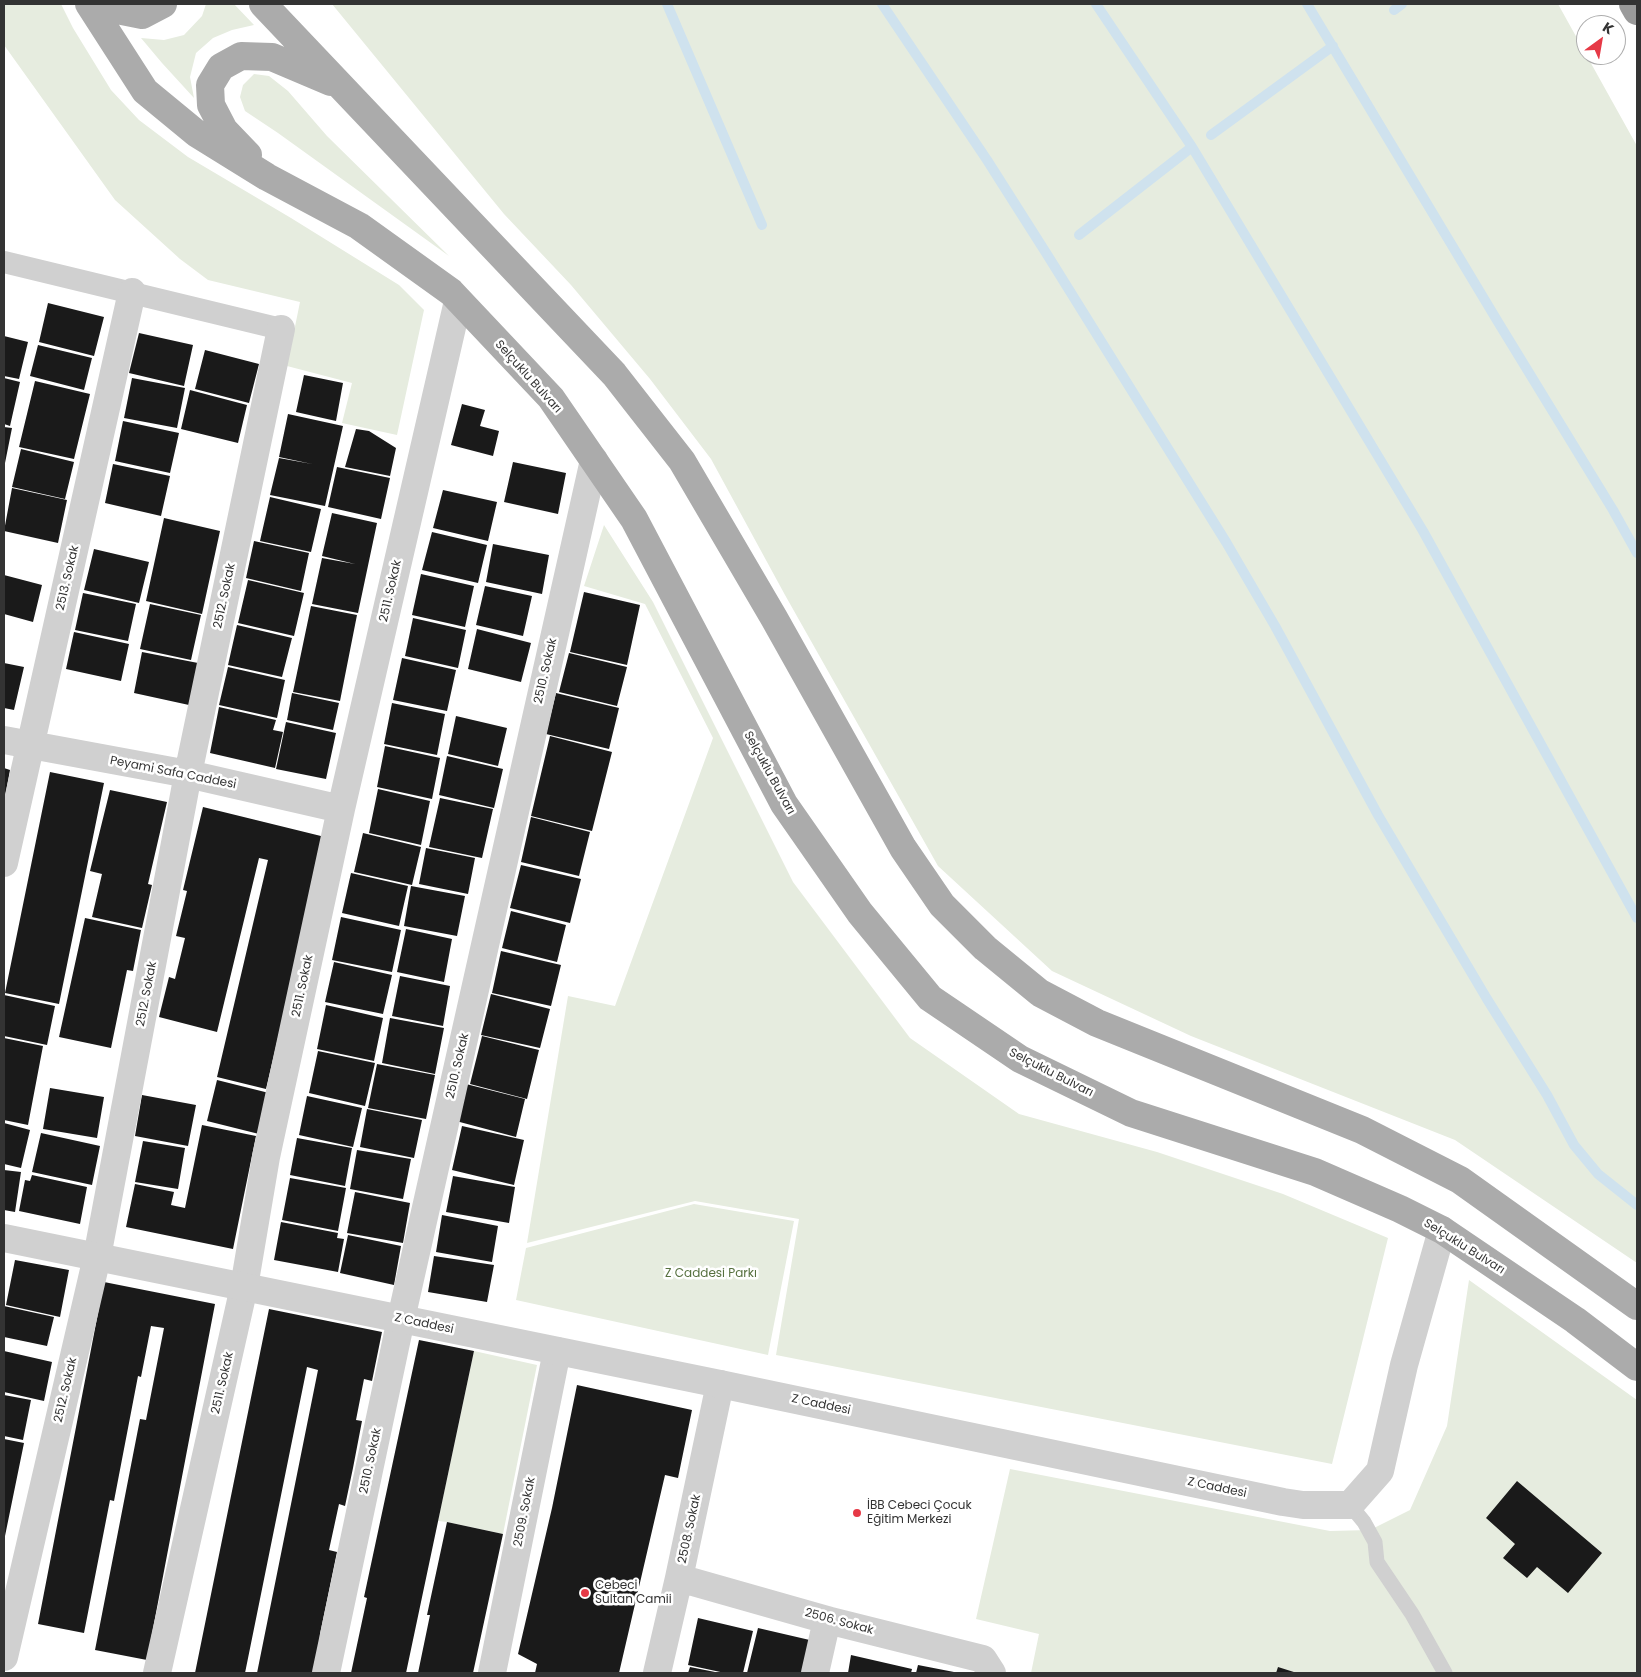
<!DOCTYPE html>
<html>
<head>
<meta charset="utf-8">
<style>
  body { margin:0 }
  #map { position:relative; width:1641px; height:1677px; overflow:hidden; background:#fff; font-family:Poppins,sans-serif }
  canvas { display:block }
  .frame { position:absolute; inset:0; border:5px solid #333; pointer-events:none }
  .north { position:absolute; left:1576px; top:15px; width:50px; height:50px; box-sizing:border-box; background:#fff; border:1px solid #adadad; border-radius:50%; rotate:32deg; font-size:14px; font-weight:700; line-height:20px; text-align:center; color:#333 }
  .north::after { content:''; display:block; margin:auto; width:18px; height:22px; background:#e63946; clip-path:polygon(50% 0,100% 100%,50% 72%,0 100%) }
</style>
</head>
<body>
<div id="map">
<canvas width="1641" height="1677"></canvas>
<div class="frame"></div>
<div class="north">K</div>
</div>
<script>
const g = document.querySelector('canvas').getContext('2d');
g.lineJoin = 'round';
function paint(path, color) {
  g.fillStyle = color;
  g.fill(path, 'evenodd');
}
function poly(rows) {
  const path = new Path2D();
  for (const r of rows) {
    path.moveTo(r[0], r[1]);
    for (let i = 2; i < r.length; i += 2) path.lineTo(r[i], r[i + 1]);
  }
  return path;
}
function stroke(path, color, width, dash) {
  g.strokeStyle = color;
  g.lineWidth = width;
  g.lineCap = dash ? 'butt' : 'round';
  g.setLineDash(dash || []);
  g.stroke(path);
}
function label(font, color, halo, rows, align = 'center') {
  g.font = font + ' Poppins,sans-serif';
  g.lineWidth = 5;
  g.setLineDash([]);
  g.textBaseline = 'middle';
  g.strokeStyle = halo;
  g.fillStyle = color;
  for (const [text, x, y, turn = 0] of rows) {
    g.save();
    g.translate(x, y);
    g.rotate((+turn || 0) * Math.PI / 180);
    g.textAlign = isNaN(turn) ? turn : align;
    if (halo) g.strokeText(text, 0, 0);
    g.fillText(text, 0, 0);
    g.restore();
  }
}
paint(poly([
  [4,4,61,4,73,28,111,90,139,120,188,157,291,218,399,285,424,310,397,435,342,423,352,383,287,366,300,302,208,280,180,259,115,200,4,45],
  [206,4,234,4,254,25,232,30,213,38,196,53,190,77,194,98,162,63,141,38,164,40,184,35,202,16],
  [332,4,1558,4,1637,146,1637,1263,1455,1140,1191,1036,1052,971,938,866,785,595,711,459,650,379,571,285,504,214],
  [254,74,269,76,288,91,327,136,449,256,278,133,245,111,240,97,243,85],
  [604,525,653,602,793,882,910,1038,1019,1114,1157,1152,1283,1194,1388,1238,1332,1464,776,1355,799,1219,695,1201,527,1243,568,996,615,1006,713,738,645,604,584,586],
  [694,1204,794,1221,768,1355,516,1300,526,1248],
  [1469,1280,1637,1400,1637,1673,1031,1673,1039,1634,976,1619,1010,1469,1330,1531,1370,1530,1410,1510,1447,1426],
  [474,1351,537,1365,503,1534,447,1522,438,1521]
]), '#e6ecdf');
stroke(poly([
  [667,4,762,225],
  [882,4,987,160,1048,256,1226,542,1275,626,1378,815,1487,999,1547,1095,1574,1145,1598,1174,1637,1205],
  [1096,4,1192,147,1423,531,1637,918],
  [1307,4,1498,322,1613,510,1637,553],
  [1394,10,1402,4],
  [1211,135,1333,46],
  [1079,235,1192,147]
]), '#cfe2ee', 10);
paint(poly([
  [48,303,104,317,94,356,39,342],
  [139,333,193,345,184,386,129,373],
  [4,336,28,342,19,379,4,376],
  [38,345,92,358,84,390,30,376],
  [205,350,259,364,249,403,195,389],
  [304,375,343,383,336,421,296,412],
  [4,378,20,382,10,426,4,424],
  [132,378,185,388,177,428,124,418],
  [35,381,90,394,74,459,19,447],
  [190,390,247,405,238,443,181,429],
  [462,404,485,410,480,426,499,431,493,456,451,445],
  [288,414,343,426,325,506,270,495,279,458,312,464,279,457],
  [123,421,179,433,170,473,115,461],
  [4,427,12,428,5,463,4,463],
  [356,429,369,431,396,448,390,476,345,467],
  [21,449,74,462,65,499,12,487],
  [513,462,566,473,558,514,504,502],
  [113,464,170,476,161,516,105,503],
  [337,467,390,478,381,519,328,507],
  [12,488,67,500,58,543,4,531],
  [443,490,497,502,488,541,433,528],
  [270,497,321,509,311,552,260,541],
  [332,513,377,523,358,613,312,604,322,558,355,564,322,556],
  [164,518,220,531,202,614,146,601],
  [432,532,487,545,478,583,422,570],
  [254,541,309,553,301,591,246,578],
  [493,544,549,555,542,594,486,582],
  [94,549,149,562,139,603,84,590],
  [421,574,474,586,465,627,412,615],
  [4,575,42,585,33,622,4,614],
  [248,580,304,593,294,636,238,623],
  [485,586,532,596,523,636,476,625],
  [584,592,640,605,627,665,570,652],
  [83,593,136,604,128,641,75,630],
  [150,604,201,615,191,660,140,649],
  [311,606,357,615,340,701,293,692],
  [413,618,466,630,458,668,405,656],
  [237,625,292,638,282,677,228,665],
  [477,629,531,643,521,682,468,669],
  [74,632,129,644,121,681,66,669],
  [142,652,198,663,189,705,134,693],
  [569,653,627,667,617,706,559,692],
  [402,658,456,670,447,711,393,700],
  [4,663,24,667,14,710,4,708],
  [228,667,285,680,277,718,219,705],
  [292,693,339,703,333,730,287,720],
  [556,693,619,708,609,749,546,734],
  [392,703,445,714,437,755,384,744],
  [219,707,276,720,273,730,283,732,275,768,210,753],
  [456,716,507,728,498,766,448,754],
  [286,722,336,733,326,779,276,769],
  [550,736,612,752,592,831,531,816],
  [385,746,440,758,432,799,377,787],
  [447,756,503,769,494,808,439,795],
  [4,768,10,770,5,797,4,797],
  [50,772,104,783,59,1004,5,993],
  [378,789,430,801,421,845,369,833],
  [110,790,167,802,148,884,152,885,142,928,92,917,102,874,90,871],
  [440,798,493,809,482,858,429,847],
  [203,807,325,837,266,1089,217,1077,268,860,259,858,217,1032,159,1017,169,977,175,979,185,938,176,936,187,891,183,890],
  [531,817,590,832,579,876,521,862],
  [363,833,421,847,412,885,354,872],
  [426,848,475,858,468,894,419,884],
  [521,865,581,879,570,923,510,908],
  [351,873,408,886,399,926,342,913],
  [411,886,465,896,457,936,404,926],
  [511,911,566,925,557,962,502,948],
  [341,917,401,930,392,972,332,960],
  [85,918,141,930,133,971,127,970,111,1048,59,1037],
  [406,929,452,939,444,982,397,972],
  [501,951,561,965,551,1006,492,993],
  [334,962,392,975,383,1014,325,1002],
  [400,976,450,986,443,1026,392,1016],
  [491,994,550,1009,540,1048,481,1035],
  [4,995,55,1006,47,1045,4,1036],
  [326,1005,383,1018,374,1061,317,1049],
  [390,1018,444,1028,435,1074,382,1063],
  [482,1036,539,1050,527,1099,470,1084],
  [4,1038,43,1046,28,1125,4,1120],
  [318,1051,375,1063,365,1106,309,1093],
  [377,1064,435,1075,426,1119,368,1108],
  [217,1080,269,1093,259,1134,207,1121],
  [466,1084,525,1099,516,1137,456,1121],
  [50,1088,104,1097,97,1138,43,1129],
  [142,1095,196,1105,188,1146,135,1136],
  [307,1096,362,1108,353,1147,299,1135],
  [367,1109,422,1120,414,1158,360,1147],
  [4,1123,30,1130,21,1168,4,1164],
  [202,1125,256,1136,233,1249,126,1227,135,1184,174,1192,171,1205,185,1208],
  [462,1126,524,1140,514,1185,452,1170],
  [41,1133,100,1146,92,1185,32,1172],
  [297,1138,352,1148,345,1186,290,1175],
  [143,1141,185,1148,178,1189,135,1182],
  [357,1150,411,1159,403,1199,350,1189],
  [4,1170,21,1172,15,1212,4,1210],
  [32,1175,87,1187,80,1224,19,1211,25,1180,30,1181],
  [453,1176,515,1187,509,1223,446,1212],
  [290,1178,346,1188,338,1231,282,1220],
  [355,1192,410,1203,403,1243,347,1233],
  [442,1215,498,1226,492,1262,436,1252],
  [281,1222,338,1233,337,1238,344,1239,338,1272,274,1260],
  [348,1235,401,1246,394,1285,340,1273],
  [434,1256,494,1265,487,1302,428,1292],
  [15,1260,69,1270,60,1317,6,1305],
  [104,1282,215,1304,147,1660,95,1650,140,1419,146,1420,164,1328,151,1326,141,1377,138,1376,114,1501,110,1500,84,1633,38,1624],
  [4,1306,54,1317,47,1346,4,1337],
  [269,1309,382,1332,372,1381,364,1379,356,1420,362,1421,353,1468,345,1506,339,1504,329,1550,337,1552,320,1634,318,1673,257,1673,318,1370,307,1367,245,1673,195,1673],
  [419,1340,474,1351,406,1673,351,1673,367,1598,364,1597],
  [4,1351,52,1362,44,1401,4,1392],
  [577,1385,692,1410,678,1478,665,1475,619,1673,535,1673,537,1664,518,1654,552,1508],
  [4,1395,31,1400,23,1440,4,1436],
  [4,1439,24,1443,5,1536,4,1536],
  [1517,1481,1602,1553,1568,1593,1537,1567,1527,1578,1503,1558,1515,1544,1486,1518],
  [447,1522,503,1534,473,1673,418,1673,430,1615,427,1615],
  [698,1618,753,1631,743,1673,725,1673,688,1665],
  [758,1628,814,1641,806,1673,747,1673],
  [851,1655,912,1669,911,1673,848,1673],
  [918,1665,954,1672,954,1673,916,1673],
  [690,1667,715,1672,715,1673,688,1673],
  [1278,1667,1297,1673,1276,1673]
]), '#1a1a1a');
stroke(poly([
  [1350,1505,1364,1522,1375,1542,1377,1562,1412,1614,1445,1673]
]), '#d0d0d0', 15);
stroke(poly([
  [4,262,281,329]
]), '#d0d0d0', 22);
stroke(poly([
  [4,740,188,774,341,809],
  [4,863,132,292],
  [679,1578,827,1620,983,1659,992,1673],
  [4,1657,97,1257,188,774,281,329],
  [157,1673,244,1287,266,1157,341,809,458,301],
  [326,1673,401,1319,594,460],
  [492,1673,557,1351],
  [657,1673,679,1578,720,1384],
  [815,1673,827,1620]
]), '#d0d0d0', 28);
stroke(poly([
  [4,1238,720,1384,1283,1502,1303,1505,1350,1505,1380,1471,1404,1365,1442,1230]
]), '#d0d0d0', 28);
stroke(poly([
  [89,4,145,91,196,133,267,177,359,226,451,292,551,398,634,519,784,804,860,913,930,998,1020,1059,1131,1113,1315,1172,1400,1209,1442,1230,1575,1320,1637,1367],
  [113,4,122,11,142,15,163,4],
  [263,4,614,374,682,461,774,618,903,848,942,905,985,948,1040,993,1097,1023,1362,1130,1460,1180,1637,1306],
  [248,155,224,130,211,105,210,85,221,67,241,56,272,57,331,82]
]), '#ababab', 28);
stroke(poly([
  [1633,4,1637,11]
]), '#9a9a9a', 28);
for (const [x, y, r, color] of [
  [857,1513,5,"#e63946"],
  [585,1593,5,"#e63946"]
]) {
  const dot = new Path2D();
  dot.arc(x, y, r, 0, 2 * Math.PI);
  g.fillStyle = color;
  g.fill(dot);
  stroke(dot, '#fff', 2);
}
label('12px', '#333', '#fff', [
  ["Selçuklu Bulvarı",528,377,48],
  ["2513. Sokak",68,578,-77],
  ["2511. Sokak",391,591,-77],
  ["2512. Sokak",225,596,-78],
  ["2510. Sokak",546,671,-77],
  ["Peyami Safa Caddesi",173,773,11],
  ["Selçuklu Bulvarı",769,773,61],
  ["2511. Sokak",303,986,-78],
  ["2512. Sokak",147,994,-79],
  ["2510. Sokak",458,1066,-77],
  ["Selçuklu Bulvarı",1051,1073,27],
  ["Selçuklu Bulvarı",1464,1247,32],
  ["Z Caddesi",424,1324,12],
  ["2511. Sokak",223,1383,-77],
  ["2512. Sokak",66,1390,-77],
  ["Z Caddesi",821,1405,12],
  ["2510. Sokak",371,1461,-78],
  ["Z Caddesi",1217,1488,12],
  ["2509. Sokak",525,1512,-79],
  ["2508. Sokak",690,1529,-78],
  ["2506. Sokak",839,1622,15]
]);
label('12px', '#56703f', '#fff', [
  ["Z Caddesi Parkı",711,1274]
]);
label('12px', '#333', '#fff', [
  ["İBB Cebeci Çocuk",867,1506],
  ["Eğitim Merkezi",867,1520],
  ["Cebeci",595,1586],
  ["Sultan Camii",595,1600]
], 'left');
</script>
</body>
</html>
